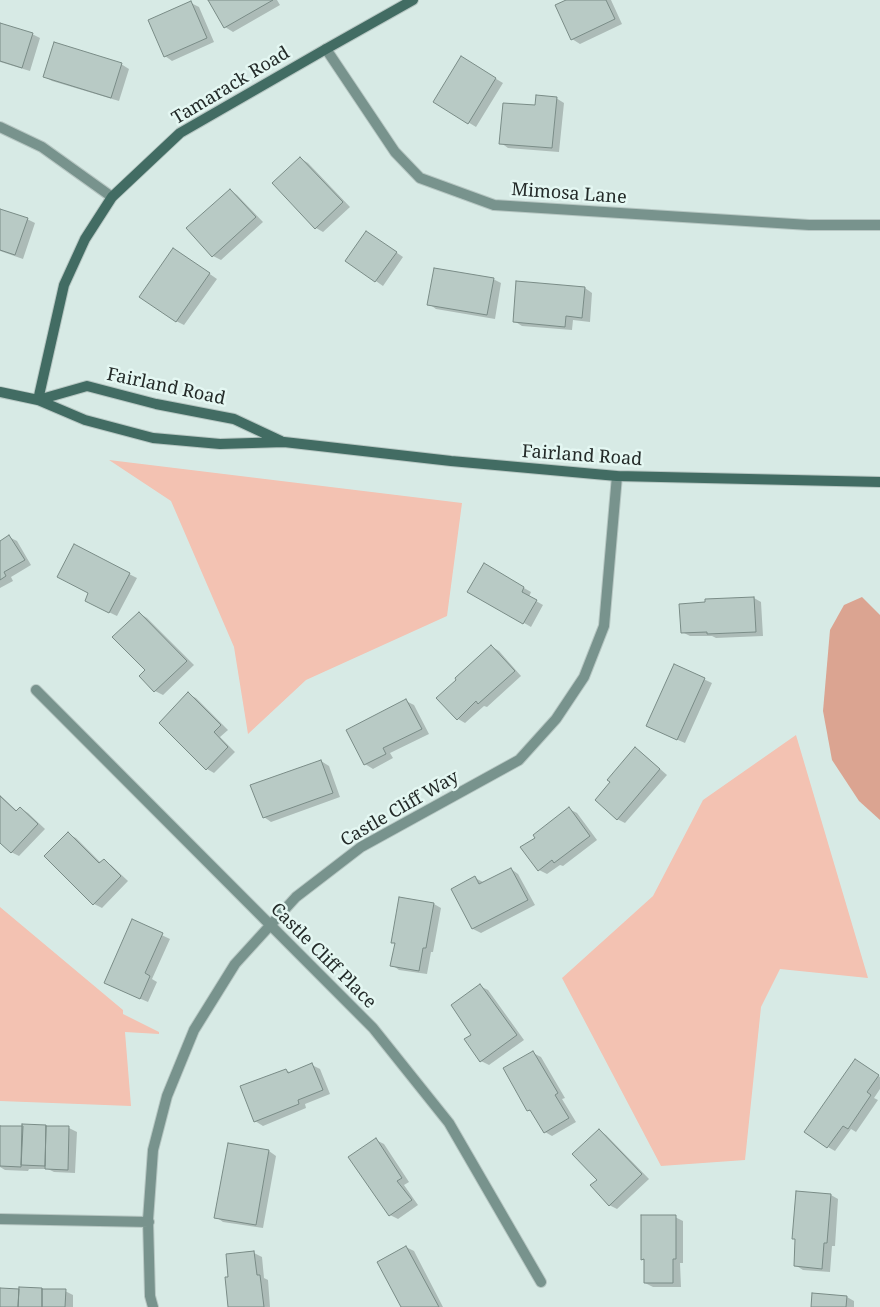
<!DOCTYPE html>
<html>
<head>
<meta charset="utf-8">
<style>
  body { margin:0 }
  canvas { display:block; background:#d7eae5 }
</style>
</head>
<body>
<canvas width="880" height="1307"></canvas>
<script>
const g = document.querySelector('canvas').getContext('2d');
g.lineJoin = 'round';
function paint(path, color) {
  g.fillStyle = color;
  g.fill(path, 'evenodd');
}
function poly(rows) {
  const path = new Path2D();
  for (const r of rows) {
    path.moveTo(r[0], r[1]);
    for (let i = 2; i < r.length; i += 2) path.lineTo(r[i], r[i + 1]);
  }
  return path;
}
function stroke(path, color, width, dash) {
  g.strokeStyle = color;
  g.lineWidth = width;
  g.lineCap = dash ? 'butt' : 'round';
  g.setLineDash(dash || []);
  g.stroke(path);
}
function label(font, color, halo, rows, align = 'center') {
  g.font = font + ' "Noto Serif",serif';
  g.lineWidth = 5;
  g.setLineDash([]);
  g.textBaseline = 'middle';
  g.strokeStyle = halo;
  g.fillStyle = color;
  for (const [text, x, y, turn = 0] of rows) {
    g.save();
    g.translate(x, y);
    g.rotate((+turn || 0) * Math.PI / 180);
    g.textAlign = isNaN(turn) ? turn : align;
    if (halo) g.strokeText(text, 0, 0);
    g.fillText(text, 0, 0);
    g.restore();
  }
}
paint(poly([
  [109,460,462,503,447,616,306,680,248,734,234,647,171,501],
  [796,735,868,978,780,969,761,1007,745,1160,661,1166,562,978,653,896,703,800],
  [0,907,123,1010,123,1014,159,1032,159,1034,125,1032,131,1106,0,1101]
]), '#f3c2b2');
paint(poly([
  [862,597,880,615,880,820,859,801,832,760,823,711,830,630,844,605]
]), '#dba491');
paint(poly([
  [209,0,277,0,280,5,233,32,225,27],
  [568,0,611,0,622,24,580,44,572,39],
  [191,3,199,7,214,42,172,61,165,56],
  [0,24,32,34,40,38,30,71,0,62],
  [461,58,503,83,476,127,435,102],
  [121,64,129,69,119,101,52,81,45,77],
  [556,98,564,103,559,152,508,148,501,143,536,107],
  [300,158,308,163,350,207,323,232,316,228],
  [230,190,237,195,263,222,221,260,213,256],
  [0,210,27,219,35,223,23,259,0,251],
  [374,237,403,257,383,286,347,261],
  [181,254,217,279,184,325,176,321],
  [493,279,501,283,495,319,436,309,429,304],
  [585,288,592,293,590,322,573,320,572,330,522,326,514,321],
  [9,537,17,541,31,565,11,577,13,581,0,588,0,542],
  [484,565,531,592,529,597,543,605,531,627,469,591],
  [129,574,137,578,117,616,94,605],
  [754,598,761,602,763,636,716,638,712,636,690,636,682,632],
  [139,613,147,618,194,665,163,695,155,691],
  [491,646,499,651,521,676,487,707,484,706,465,723,458,719],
  [675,666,712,683,685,743,655,730],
  [188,694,196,698,228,730,220,737,235,752,214,773,207,769],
  [406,701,414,705,429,734,390,753,393,758,373,769,365,764],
  [635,749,642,753,667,775,625,823,617,819,612,782],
  [321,761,329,766,340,797,271,822,264,817],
  [0,795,17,811,20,808,28,813,45,829,19,856,11,852,0,841],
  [569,809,577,813,597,840,563,866,560,865,547,874,539,870,537,838],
  [68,834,76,838,101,863,104,861,111,865,128,881,102,908,94,904],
  [511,869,518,874,535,905,481,933,473,929,452,890,475,878,483,882],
  [434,904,441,908,433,952,431,952,427,974,399,970,392,965,396,944,392,942],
  [132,921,170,939,152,979,157,982,148,1002,113,987],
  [480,986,488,990,524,1040,489,1065,481,1061],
  [533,1053,541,1057,565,1098,562,1099,576,1122,552,1136,545,1132,534,1113,528,1110],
  [312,1065,320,1069,330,1094,305,1104,306,1108,263,1126,255,1121,286,1070,291,1073],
  [863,1065,880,1077,880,1089,874,1098,878,1100,856,1132,851,1129,835,1151,828,1147],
  [0,1125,3,1127,24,1127,24,1125,69,1128,77,1132,75,1173,54,1172,48,1169,29,1169,28,1171,5,1170,0,1167],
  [599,1130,606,1135,649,1179,617,1209,609,1205,598,1180],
  [376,1140,384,1144,409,1182,404,1185,418,1205,398,1219,390,1215],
  [269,1151,276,1156,263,1228,223,1222,216,1217],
  [831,1195,838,1199,835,1246,832,1246,830,1272,803,1270,795,1265,797,1240,794,1239],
  [675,1217,683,1221,683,1263,680,1263,681,1287,653,1287,645,1283,645,1261,642,1259],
  [406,1247,414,1251,443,1307,402,1307],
  [254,1253,262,1257,264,1278,268,1280,270,1307,230,1307],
  [0,1289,65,1291,73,1295,73,1307,0,1307],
  [847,1297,854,1301,854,1307,812,1307]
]), '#0003');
const building = poly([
  [208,0,273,0,224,28,208,0],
  [566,0,606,0,615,19,571,40,555,5,566,0],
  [191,1,207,38,164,57,148,20,191,1],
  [0,23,33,33,22,68,0,61,0,23],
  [54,42,122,63,111,98,43,77,54,42],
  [461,56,496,78,468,124,433,102,461,56],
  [536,95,557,97,552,148,499,144,503,103,535,105,536,95],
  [300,157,343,202,315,229,272,183,300,157],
  [230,189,256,217,212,257,186,228,230,189],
  [0,209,28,218,15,255,0,250,0,209],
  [366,231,397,252,375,282,345,261,366,231],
  [173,248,210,273,176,322,139,297,173,248],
  [434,268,494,278,487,315,427,305,434,268],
  [516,281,585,287,582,318,566,316,565,327,513,322,516,281],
  [9,535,25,560,4,572,6,576,0,580,0,541,9,535],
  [74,544,130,573,109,613,85,601,88,593,57,577,74,544],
  [484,563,524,587,522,592,537,600,523,624,467,592,484,563],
  [754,597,756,632,707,634,707,632,681,633,679,604,705,602,705,599,754,597],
  [139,612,187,661,154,692,139,676,145,670,112,637,139,612],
  [491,645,515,671,478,704,476,701,457,720,436,698,456,680,455,678,491,645],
  [674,664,705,678,677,740,646,726,674,664],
  [188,692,221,725,214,732,228,747,206,770,159,723,188,692],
  [406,699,422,729,383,748,386,754,364,765,346,730,406,699],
  [635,747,660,769,617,820,595,800,610,782,607,780,635,747],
  [321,760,333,793,263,818,250,785,321,760],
  [0,796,16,811,20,807,38,824,11,853,0,843,0,796],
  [569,807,590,836,554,863,552,860,538,871,520,847,535,838,533,835,569,807],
  [68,832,99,863,104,859,121,876,93,905,44,856,68,832],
  [511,868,528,900,472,929,451,889,475,876,479,884,511,868],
  [399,897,434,903,426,948,423,948,419,971,390,966,395,943,391,943,399,897],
  [132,919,163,933,145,973,150,976,140,999,104,983,132,919],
  [480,984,517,1035,480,1062,464,1039,471,1035,451,1005,480,984],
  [533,1051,558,1093,555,1095,569,1118,544,1133,530,1110,527,1111,503,1068,533,1051],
  [855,1059,879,1075,867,1092,871,1095,848,1129,843,1126,827,1148,804,1132,855,1059],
  [312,1063,323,1090,298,1100,299,1104,254,1122,240,1086,286,1069,288,1073,312,1063],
  [22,1124,46,1125,45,1166,21,1165,22,1124],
  [0,1126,23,1126,21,1167,0,1166,0,1126],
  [46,1126,69,1126,68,1170,45,1169,46,1126],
  [599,1129,642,1174,609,1206,590,1185,597,1180,572,1154,599,1129],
  [376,1138,402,1178,397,1181,412,1200,389,1216,348,1157,376,1138],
  [228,1143,269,1150,256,1225,214,1218,228,1143],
  [796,1191,831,1194,827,1243,824,1243,822,1269,794,1266,795,1239,792,1239,796,1191],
  [641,1215,676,1215,676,1259,673,1259,673,1283,644,1283,644,1259,641,1260,641,1215],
  [406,1246,439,1307,401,1307,377,1262,406,1246],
  [254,1251,257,1275,260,1275,264,1307,228,1307,225,1277,228,1277,226,1254,254,1251],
  [19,1287,42,1288,42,1307,18,1307,19,1287],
  [0,1288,19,1289,18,1307,0,1307,0,1288],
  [42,1289,66,1289,65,1307,42,1307,42,1289],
  [812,1293,847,1296,846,1307,811,1307,812,1293]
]);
paint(building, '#b8cac5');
stroke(building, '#7a8c87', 1);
const street = poly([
  [326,49,395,152,420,178,494,205,809,225,880,225],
  [0,127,42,147,112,197],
  [36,690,373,1028,449,1123,541,1282],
  [0,1219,149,1222],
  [153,1307,150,1296,148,1220,153,1150,167,1096,194,1030,235,964,296,897,361,847,519,760,556,719,584,677,604,626,617,476]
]);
const secondary = poly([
  [0,392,38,400,85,420,153,438,220,444,284,442,451,461,617,476,880,482],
  [38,400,64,285,85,239,112,197,180,133,326,49,413,0],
  [38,400,87,386,156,404,234,419,281,441]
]);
stroke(street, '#b7c7c3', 12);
stroke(secondary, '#b7c7c3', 12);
stroke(street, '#78938d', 10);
stroke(secondary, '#426c63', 10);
label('18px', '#232a28', '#e4f7f2', [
  ["Tamarack Road",231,86,-31],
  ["Mimosa Lane",569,194,4],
  ["Fairland Road",166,387,12],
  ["Fairland Road",582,456,4],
  ["Castle Cliff Way",400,809,-30],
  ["Castle Cliff Place",323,956,45]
]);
</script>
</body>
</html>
